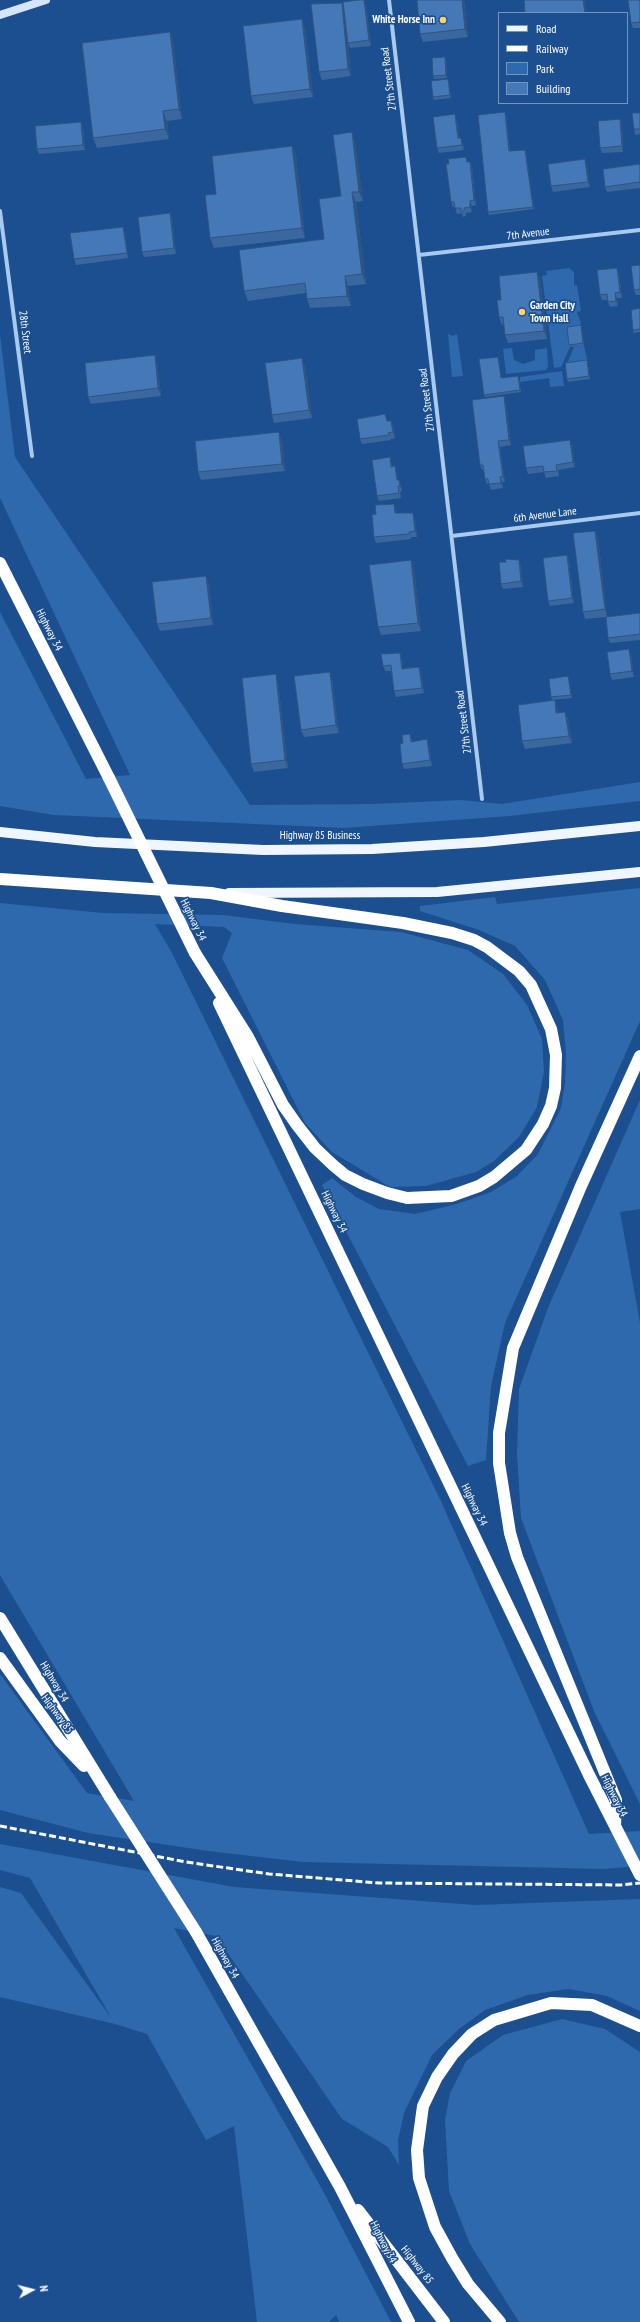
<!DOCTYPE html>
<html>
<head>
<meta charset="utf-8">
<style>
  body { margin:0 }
  #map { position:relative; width:640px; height:2322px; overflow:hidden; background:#1b4f8f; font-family:"PT Sans Narrow",sans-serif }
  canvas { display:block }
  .legend { position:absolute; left:498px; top:12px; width:130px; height:92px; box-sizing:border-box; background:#1b4f8f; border:1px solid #7695bc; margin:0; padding:5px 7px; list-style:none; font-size:12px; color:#fff }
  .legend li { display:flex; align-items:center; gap:8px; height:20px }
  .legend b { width:20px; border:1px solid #7695bc }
  .north { position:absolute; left:12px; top:2270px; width:40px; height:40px; -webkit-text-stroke:3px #1b4f8f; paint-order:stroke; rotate:83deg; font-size:11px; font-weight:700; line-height:16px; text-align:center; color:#fff }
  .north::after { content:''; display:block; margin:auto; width:14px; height:18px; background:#fff; clip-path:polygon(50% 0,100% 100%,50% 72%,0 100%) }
</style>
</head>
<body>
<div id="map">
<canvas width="640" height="2322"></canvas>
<ul class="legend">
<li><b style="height:5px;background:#f0f6ff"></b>Road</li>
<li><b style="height:5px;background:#fff"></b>Railway</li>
<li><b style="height:11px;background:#2e69ad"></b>Park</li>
<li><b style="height:11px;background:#4478b7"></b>Building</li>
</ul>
<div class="north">N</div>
</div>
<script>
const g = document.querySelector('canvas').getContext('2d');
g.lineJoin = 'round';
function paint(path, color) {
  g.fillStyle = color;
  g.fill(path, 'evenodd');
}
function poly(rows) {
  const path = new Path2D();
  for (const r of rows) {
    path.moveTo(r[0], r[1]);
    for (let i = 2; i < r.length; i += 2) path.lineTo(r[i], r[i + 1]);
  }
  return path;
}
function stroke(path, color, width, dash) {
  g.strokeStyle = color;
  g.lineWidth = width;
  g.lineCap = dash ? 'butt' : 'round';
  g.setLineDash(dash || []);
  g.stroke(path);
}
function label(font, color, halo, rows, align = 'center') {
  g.font = font + ' "PT Sans Narrow",sans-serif';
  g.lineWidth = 3.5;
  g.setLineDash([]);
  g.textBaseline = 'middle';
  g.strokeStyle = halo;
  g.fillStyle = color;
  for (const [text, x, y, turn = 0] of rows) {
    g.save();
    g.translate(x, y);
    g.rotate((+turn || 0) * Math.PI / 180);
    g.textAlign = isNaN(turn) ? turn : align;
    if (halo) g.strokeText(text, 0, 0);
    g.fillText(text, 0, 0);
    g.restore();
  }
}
paint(poly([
  [569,268,574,272,574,286,577,285,581,311,577,312,581,323,561,367,554,368,542,276,547,275,546,271],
  [448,334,453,336,457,334,463,376,452,377],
  [0,335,15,457,250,805,373,804,461,800,502,804,640,782,640,801,510,816,344,828,54,815,0,806,0,612,86,779,130,775,0,498],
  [584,346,588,363,566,366,574,347],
  [512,348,514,360,523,364,535,360,535,350,547,348,548,367,546,370,506,374,503,349],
  [562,371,564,386,550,387,549,378,520,382,520,377],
  [640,888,640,1021,505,1323,491,1386,486,1460,468,1466,322,1185,332,1178,356,1197,379,1209,415,1214,457,1204,491,1192,517,1176,538,1154,561,1108,565,1083,566,1053,563,1020,545,980,515,946,479,930,420,911,420,906,495,897,497,904],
  [0,903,103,913,223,915,295,924,401,932,468,950,503,974,527,1005,542,1039,544,1072,537,1107,519,1137,494,1161,476,1172,426,1186,390,1187,332,1152,305,1123,222,958,232,933,224,927,155,924,172,953,440,1499,589,1834,640,1831,640,1866,604,1869,303,1862,208,1851,88,1833,0,1810,0,1674,87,1793,134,1801,0,1575],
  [640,1100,640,1209,620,1212,640,1323,640,1804,594,1711,521,1518,517,1454,519,1389,548,1308],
  [0,1844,234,1887,476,1905,640,1899,640,2011,607,1996,568,1989,528,1995,485,2010,459,2029,432,2055,404,2113,398,2140,399,2165,388,2147,342,2119,216,1936,174,1928,322,2189,391,2322,339,2322,336,2315,329,2322,257,2322,234,2126,206,2140,147,2034,115,2024,0,1997,0,1887,21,1893,112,2019,30,1878,0,1870],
  [562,2019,605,2029,640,2052,640,2322,519,2322,470,2244,449,2191,445,2120,450,2093,466,2061,503,2035]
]), '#2e69ad');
stroke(poly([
  [389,0,482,799],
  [0,211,32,456],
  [419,255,640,230],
  [452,536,640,513]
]), '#a9c9ee', 4);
stroke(poly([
  [0,15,46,0]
]), '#d6e6fa', 8);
stroke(poly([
  [0,832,95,842,263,850,372,849,484,842,640,826],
  [229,893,437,892,640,872]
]), '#f0f6ff', 10);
stroke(poly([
  [0,563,109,778],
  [0,879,211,893,282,906,403,923,452,933,474,940,487,947,519,971,531,985,551,1029,556,1055,555,1088,551,1106,543,1124,526,1150,494,1177,479,1186,451,1196,407,1198,387,1193,363,1184,345,1175,333,1165,315,1148,297,1125,283,1105,248,1037,195,953],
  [219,1003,589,1775,640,1875],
  [0,1618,110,1797],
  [0,1658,60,1741,84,1766],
  [615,1826,616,1800,517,1557,510,1533,499,1463,499,1433,513,1348,581,1186,640,1056],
  [196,1932,340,2187,409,2322],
  [358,2210,444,2322],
  [500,2322,468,2284,452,2258,435,2227,419,2178,417,2150,423,2106,437,2077,453,2054,472,2034,494,2020,551,2003,592,2005,640,2026]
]), '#fff', 12);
stroke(poly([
  [0,1826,186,1862,269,1874,379,1883,621,1885,640,1883]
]), '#fff', 3, [7, 3]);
stroke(poly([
  [109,778,195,953],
  [110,1797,196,1932]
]), '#fff', 12);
paint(poly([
  [417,0,464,0,468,37,423,42,420,34],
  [640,0,640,28,633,28,631,23],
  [342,3,343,5,366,5,371,46,350,48,348,43,351,76,322,80,319,72],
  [305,26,313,97,254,104,251,96],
  [170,32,173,42,182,119,167,121,169,139,97,148,93,138],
  [445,57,446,60,447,78,434,79,433,76],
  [449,81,451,98,434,100,433,97],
  [640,113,640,134,635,135,634,129],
  [506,114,510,151,526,153,534,209,489,215,488,212],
  [620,119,622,125,623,152,602,153,600,148],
  [457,120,459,138,463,143,464,150,439,153,437,148],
  [83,127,85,150,39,154,37,149],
  [352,132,355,142,363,201,356,202,366,284,348,286,351,306,310,308,307,299,306,293,248,301,244,291,324,239,341,196],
  [292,146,296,156,305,238,214,248,210,238,216,194],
  [468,162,470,162,472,167,476,205,472,206,472,212,466,213,466,216,463,217,462,213,457,214,455,207,453,207,451,202],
  [640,164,640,188,607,192,605,187],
  [587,165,590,187,553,192,551,186],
  [170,213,172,218,176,254,144,257,142,252],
  [125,232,128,258,76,265,74,259],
  [640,265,640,295,636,295,634,290],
  [619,273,622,298,617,298,618,306,610,307,607,300,602,300,600,295],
  [540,279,547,339,508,343,505,335,504,324,502,325,499,317,501,300],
  [640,308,640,332,634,333,633,330],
  [582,328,584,346,570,347,569,345],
  [155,355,157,363,161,396,91,404,88,397],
  [499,360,501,378,519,379,521,392,485,397,484,395],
  [587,360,590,379,568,382,567,379],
  [305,366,312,418,274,423,272,415],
  [506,402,511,445,500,447,505,482,502,482,503,488,491,490,489,484,487,484,485,479,484,470,482,470,480,465],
  [387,420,388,421,391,421,393,426,395,438,390,439,391,440,362,444,360,439],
  [282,440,285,471,201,480,198,472],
  [572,445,575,467,558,470,559,476,546,478,544,472,528,474,526,468],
  [390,457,392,467,397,472,398,480,401,485,402,491,400,492,401,498,379,501,377,496],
  [396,509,396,513,415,518,417,537,411,537,411,539,376,543,374,537,376,514],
  [595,531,598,538,607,617,640,613,640,640,610,643,608,638,606,617,585,619,583,612],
  [567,555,569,561,574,603,550,606,548,601],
  [411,560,414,568,421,631,381,635,378,627],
  [519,560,521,565,523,587,503,589,501,584],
  [209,583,213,625,160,631,157,624],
  [629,649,631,654,634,677,612,680,610,674],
  [400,653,402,658,403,668,419,667,421,672,424,693,396,697,394,691,391,671,385,671,383,666],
  [568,676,569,679,572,698,552,700,551,697],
  [332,679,339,733,304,737,301,730],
  [278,682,288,768,254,772,251,764],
  [555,700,558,712,565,712,568,719,572,743,525,749,522,741],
  [412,739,412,742,429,745,432,766,404,769,402,764,403,743]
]), '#3a679d');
paint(poly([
  [364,0,366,5,371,46,369,40],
  [462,0,464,0,468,37,465,29],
  [583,0,585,0,587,13,585,13],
  [342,3,345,10,351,76,348,69],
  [302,19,305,26,313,97,310,89],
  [170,32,173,42,182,119,179,109],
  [445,57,446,60,447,78,446,75],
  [448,79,449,81,451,98,450,95],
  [163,111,167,121,169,139,165,129],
  [505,112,506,114,510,154,509,151],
  [455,114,457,120,460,143,458,138],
  [620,119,622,125,623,152,622,146],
  [81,122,83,127,85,150,83,145],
  [352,132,355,142,363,201,359,192],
  [461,138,463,143,464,150,462,145],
  [292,146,296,156,305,238,302,228],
  [525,150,526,153,534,209,533,207],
  [585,159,587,165,590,187,588,182],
  [470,162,472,167,476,205,474,200],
  [352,192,356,202,366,284,362,274],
  [470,201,472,206,472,212,470,207],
  [170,213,172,218,176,254,174,248],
  [123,227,125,232,128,258,127,253],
  [617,268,619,273,622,298,620,292],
  [537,272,540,279,547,339,544,331],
  [345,276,348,286,351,306,347,296],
  [615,293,617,298,618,306,616,301],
  [581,325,582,328,584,346,583,343],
  [155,355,157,363,161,396,158,388],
  [498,357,499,360,502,381,501,378],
  [302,358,305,366,312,418,309,410],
  [504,396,506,402,511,445,509,440],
  [391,421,393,426,395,438,393,432],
  [279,432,282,440,285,471,282,464],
  [570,440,572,445,575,467,573,462],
  [498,441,500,447,505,482,503,476],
  [395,466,397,472,399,486,397,480],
  [500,477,502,482,503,488,501,483],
  [399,480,401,485,402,491,400,486],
  [394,504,396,509,397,518,395,513],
  [413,513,415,518,417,537,415,531],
  [595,531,598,538,607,617,605,609],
  [567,555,569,561,574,603,572,598],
  [411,560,414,568,421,631,418,623],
  [519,560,521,565,523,587,521,581],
  [206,576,209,583,213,625,211,618],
  [629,649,631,654,634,677,632,671],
  [400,653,402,658,404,674,402,669],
  [419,667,421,672,424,693,422,688],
  [330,672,332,679,339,733,336,725],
  [276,674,278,682,288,768,285,760],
  [568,676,569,679,572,698,571,695],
  [555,700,557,708,559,720,556,713],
  [565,712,568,719,572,743,569,736],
  [427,739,429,745,432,766,430,760]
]), '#305480');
const building = poly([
  [358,0,364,0,369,40,348,43,343,2,358,0],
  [417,0,462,0,465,29,420,34,417,0],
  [524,0,583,0,585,13,525,13,524,0],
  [628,0,640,0,640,22,631,23,628,0],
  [342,3,348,69,319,72,311,4,342,3],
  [302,19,310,89,251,96,243,26,302,19],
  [170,32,179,109,163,111,165,129,93,138,82,43,170,32],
  [445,57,446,75,433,76,432,58,445,57],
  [448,79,450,95,433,97,431,81,448,79],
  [505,112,509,151,525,150,533,207,488,212,478,115,505,112],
  [632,113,640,113,640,129,634,129,632,113],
  [455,114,458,138,461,138,462,145,437,148,433,117,455,114],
  [620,119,622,146,600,148,598,121,620,119],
  [81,122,83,145,37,149,35,126,81,122],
  [352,132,359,192,352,192,362,274,345,276,347,296,307,299,305,283,244,291,239,250,324,239,319,199,341,196,333,135,352,132],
  [292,146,302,228,210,238,205,195,216,194,212,156,292,146],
  [466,157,467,162,470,162,474,200,470,201,470,207,464,208,464,211,461,211,461,208,455,208,454,202,451,202,446,164,449,164,448,159,466,157],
  [585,159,588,182,551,186,548,164,585,159],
  [640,164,640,182,605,187,603,169,640,164],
  [170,213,174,248,142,252,138,217,170,213],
  [123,227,127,253,74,259,70,233,123,227],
  [640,265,640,289,634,290,631,266,640,265],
  [617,268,620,292,615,293,616,301,608,302,607,294,600,295,597,270,617,268],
  [537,272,544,331,505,335,503,317,499,317,497,300,501,300,499,276,537,272],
  [640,308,640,329,633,330,631,310,640,308],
  [581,325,583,343,569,345,567,327,581,325],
  [155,355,158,388,88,397,85,363,155,355],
  [498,357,501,378,518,376,520,390,484,395,479,359,498,357],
  [302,358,309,410,272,415,265,363,302,358],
  [587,360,589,376,567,379,565,363,587,360],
  [504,396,509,440,498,441,503,476,500,477,501,483,489,484,488,479,485,479,483,465,480,465,472,400,504,396],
  [385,414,387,421,391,421,393,432,388,433,389,435,360,439,357,419,385,414],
  [279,432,282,464,198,472,195,441,279,432],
  [570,440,573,462,556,465,557,471,544,472,543,466,526,468,523,446,570,440],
  [390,457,391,467,395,466,397,480,399,480,400,486,398,486,399,493,377,496,372,460,390,457],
  [394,504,395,513,413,513,415,531,409,532,409,534,374,537,372,515,376,514,375,505,394,504],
  [595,531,605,609,583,612,573,533,595,531],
  [567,555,572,598,548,601,543,558,567,555],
  [505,559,519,560,521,581,501,584,499,562,506,562,505,559],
  [411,560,418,623,378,627,369,565,411,560],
  [206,576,211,618,157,624,152,582,206,576],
  [640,613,640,634,608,638,606,617,640,613],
  [629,649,632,671,610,674,607,652,629,649],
  [400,653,402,669,419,667,422,688,394,691,391,665,383,666,381,654,400,653],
  [330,672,336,725,301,730,294,676,330,672],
  [276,674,285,760,251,764,242,678,276,674],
  [568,676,571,695,551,697,549,679,568,676],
  [555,700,556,713,565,712,569,736,522,741,518,705,555,700],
  [410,734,411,742,427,739,430,760,402,764,400,744,403,743,402,735,410,734]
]);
paint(building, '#4478b7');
stroke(building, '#305480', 1);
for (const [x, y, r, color] of [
  [443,20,4,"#ffd166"],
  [522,312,4,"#ffd166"]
]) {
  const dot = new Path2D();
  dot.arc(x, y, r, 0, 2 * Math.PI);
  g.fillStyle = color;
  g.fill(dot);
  stroke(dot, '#1b4f8f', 1.5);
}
label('bold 11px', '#fff', '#1b4f8f', [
  ["White Horse Inn",435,20],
  ["Garden City",530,306,"left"],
  ["Town Hall",530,319,"left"]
], 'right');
label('11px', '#fff', '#1b4f8f', [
  ["27th Street Road",389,79,-97],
  ["7th Avenue",528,234,-7],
  ["28th Street",25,332,83],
  ["27th Street Road",427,400,-97],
  ["6th Avenue Lane",545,515,-7],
  ["Highway 34",49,630,63],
  ["27th Street Road",464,722,-97],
  ["Highway 85 Business",320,836],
  ["Highway 34",193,920,64],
  ["Highway 34",334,1212,64],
  ["Highway 34",474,1505,64],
  ["Highway 34",54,1682,59],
  ["Highway 85",57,1714,53],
  ["Highway 34",614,1796,63],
  ["Highway 34",225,1958,61],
  ["Highway 34",383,2242,63],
  ["Highway 85",417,2265,52]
]);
</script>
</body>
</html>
